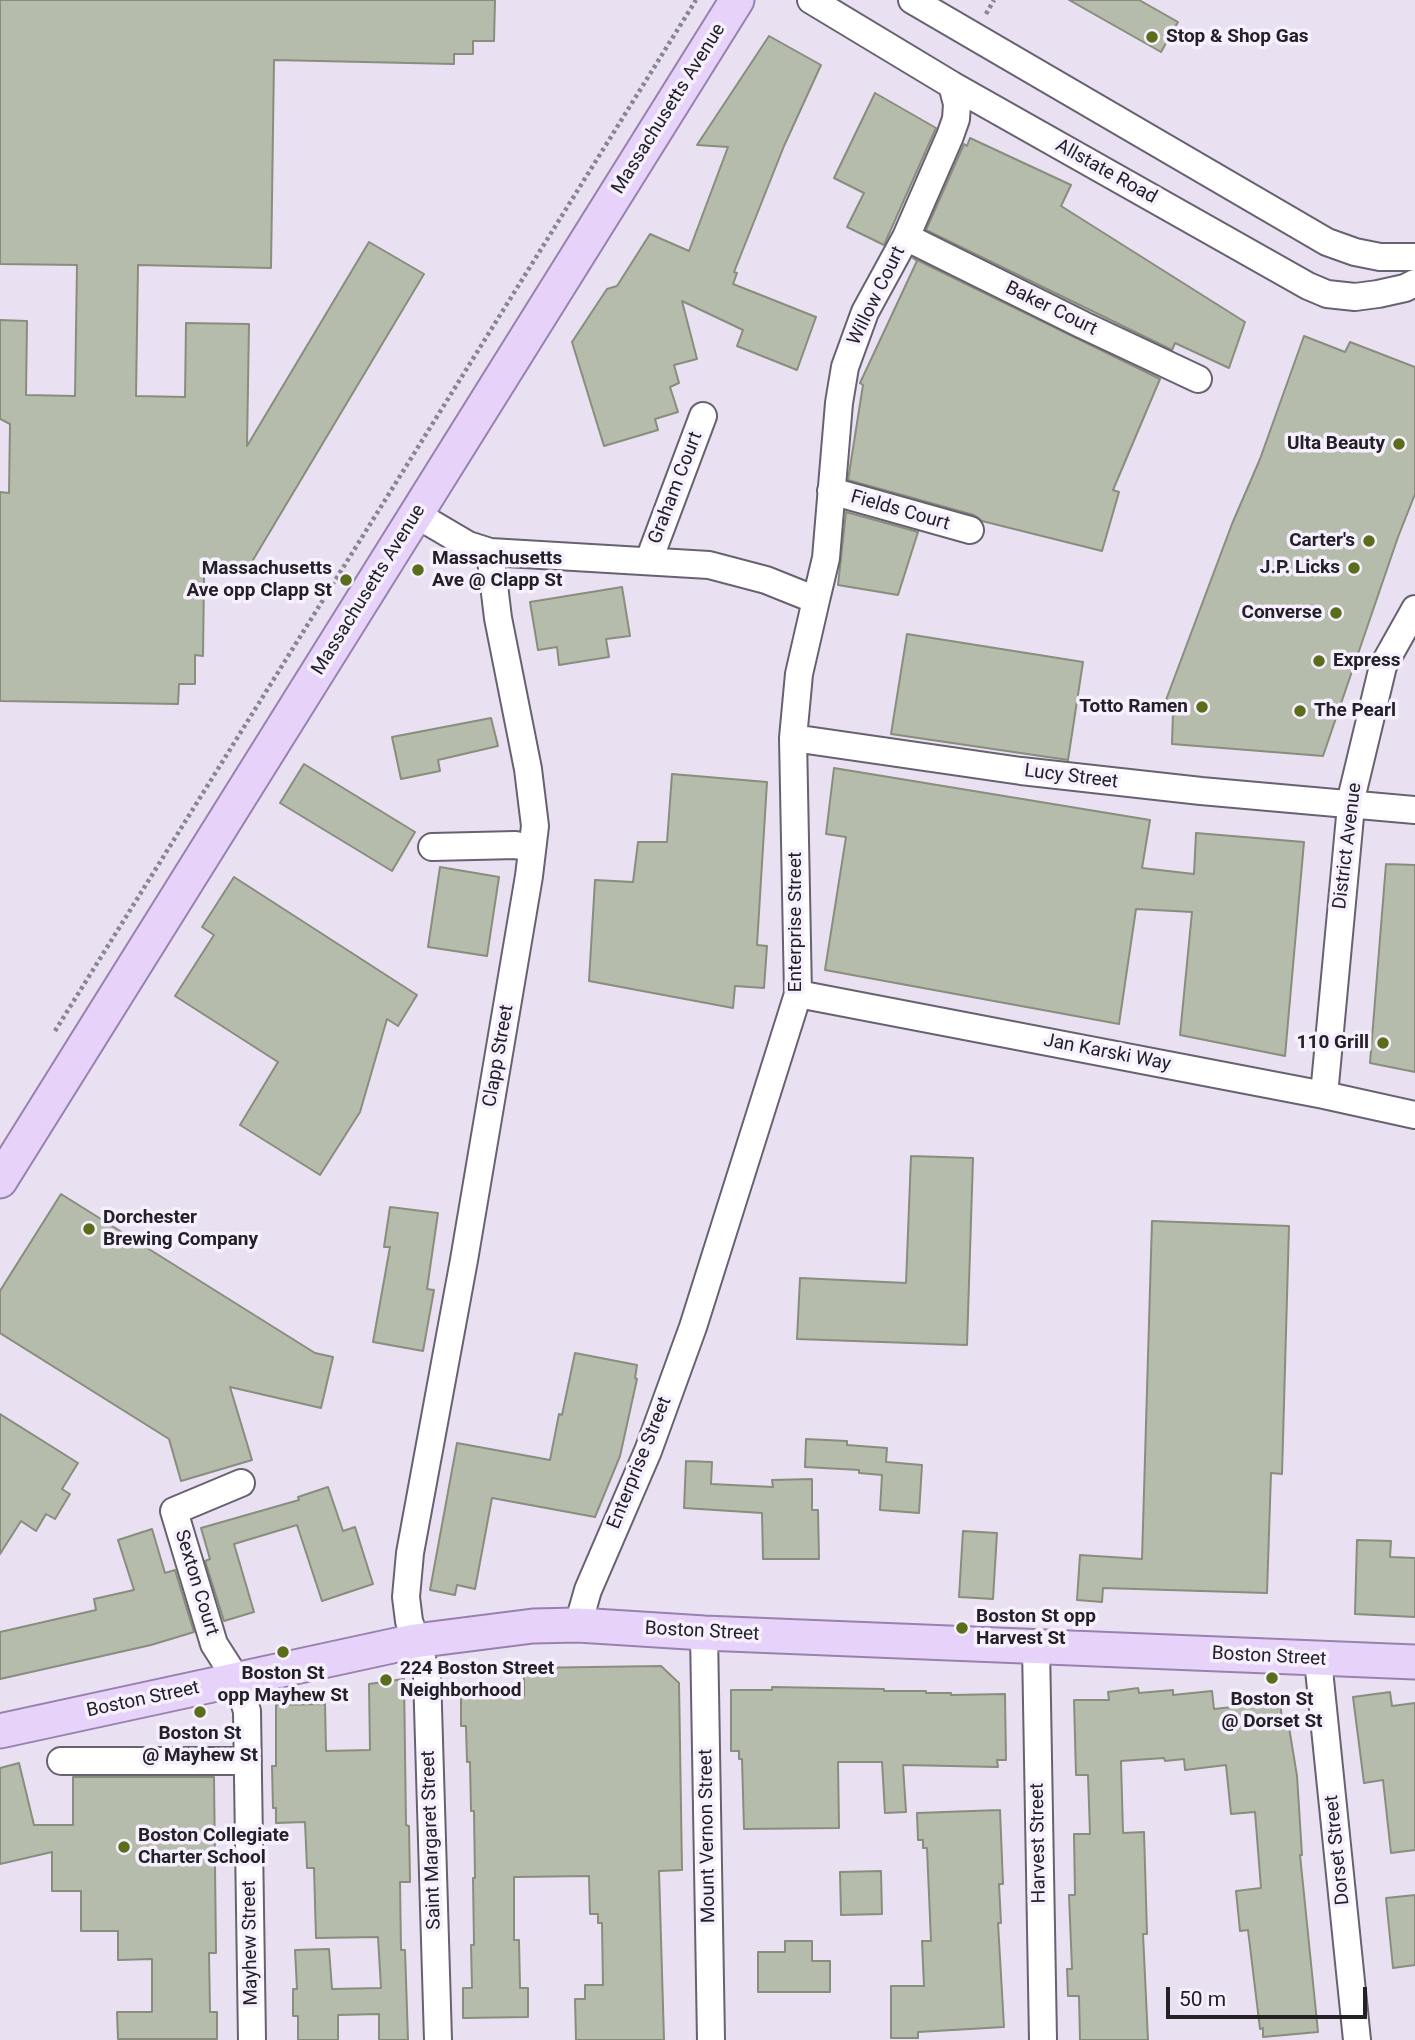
<!DOCTYPE html>
<html>
<head>
<meta charset="utf-8">
<style>
  body { margin:0 }
  #map { position:relative; width:1415px; height:2040px; overflow:hidden; background:#e9e1f2; font-family:Roboto,sans-serif }
  canvas { display:block }
  .scale { position:absolute; left:1166px; top:1987px; width:201px; height:32px; box-sizing:border-box; border:4px solid #232026; border-top:0; padding-left:9px; font-size:21px; line-height:24px; white-space:nowrap; color:#232026; -webkit-text-stroke:5px #f6effd; paint-order:stroke }
</style>
</head>
<body>
<div id="map">
<canvas width="1415" height="2040"></canvas>
<div class="scale">50 m</div>
</div>
<script>
const g = document.querySelector('canvas').getContext('2d');
g.lineJoin = 'round';
function paint(path, color) {
  g.fillStyle = color;
  g.fill(path, 'evenodd');
}
function poly(rows) {
  const path = new Path2D();
  for (const r of rows) {
    path.moveTo(r[0], r[1]);
    for (let i = 2; i < r.length; i += 2) path.lineTo(r[i], r[i + 1]);
  }
  return path;
}
function stroke(path, color, width, dash) {
  g.strokeStyle = color;
  g.lineWidth = width;
  g.lineCap = dash ? 'butt' : 'round';
  g.setLineDash(dash || []);
  g.stroke(path);
}
function label(font, color, halo, rows, align = 'center') {
  g.font = font + ' Roboto,sans-serif';
  g.lineWidth = 7;
  g.setLineDash([]);
  g.textBaseline = 'middle';
  g.strokeStyle = halo;
  g.fillStyle = color;
  for (const [text, x, y, turn = 0] of rows) {
    g.save();
    g.translate(x, y);
    g.rotate((+turn || 0) * Math.PI / 180);
    g.textAlign = isNaN(turn) ? turn : align;
    if (halo) g.strokeText(text, 0, 0);
    g.fillText(text, 0, 0);
    g.restore();
  }
}
const building = poly([
  [0,0,495,0,494,41,473,41,473,54,454,54,454,64,274,60,271,268,138,265,136,396,185,397,186,323,249,324,247,446,369,242,424,274,244,575,204,574,203,656,195,655,195,684,179,684,178,704,0,701,0,492,9,493,10,424,0,419,0,320,27,321,26,395,75,396,77,265,0,264,0,0],
  [1069,0,1139,0,1178,22,1161,52,1069,0],
  [769,36,821,65,784,146,734,272,737,273,733,284,816,317,797,370,737,346,743,330,682,301,697,359,674,365,679,383,670,387,678,412,655,419,658,430,604,446,572,342,607,289,617,286,650,234,689,251,728,147,697,145,769,36],
  [875,93,936,128,884,245,847,227,864,193,834,178,875,93],
  [970,138,1071,185,1061,206,1245,322,1229,368,1175,343,1172,350,926,230,964,144,967,146,970,138],
  [913,258,1160,379,1113,490,1119,492,1102,551,982,521,974,515,848,480,863,385,860,383,917,261,913,258],
  [1304,336,1345,352,1350,342,1415,367,1415,494,1398,537,1323,756,1172,744,1173,712,1163,708,1232,524,1260,459,1304,336],
  [846,512,918,532,898,595,838,585,846,512],
  [622,587,630,636,606,639,609,657,559,665,557,647,538,650,530,602,622,587],
  [907,634,1083,662,1068,760,891,734,907,634],
  [491,718,498,746,438,760,440,771,401,779,392,737,491,718],
  [304,764,415,832,392,871,280,803,304,764],
  [834,768,1150,820,1142,868,1194,874,1196,833,1304,842,1285,1056,1180,1035,1192,912,1136,909,1119,1024,825,970,846,837,826,834,834,768],
  [672,774,767,782,757,945,767,946,764,988,735,986,733,1008,589,981,595,880,633,882,638,842,667,842,672,774],
  [1386,864,1415,865,1415,1072,1370,1063,1386,864],
  [440,867,499,877,487,956,428,947,440,867],
  [234,877,417,995,398,1026,387,1019,360,1112,320,1175,240,1125,278,1062,175,996,214,935,202,927,234,877],
  [911,1156,973,1158,967,1345,797,1339,800,1278,906,1283,911,1156],
  [61,1194,315,1353,333,1357,321,1408,230,1387,252,1460,181,1481,169,1439,0,1333,0,1291,61,1194],
  [390,1207,438,1213,427,1289,434,1290,423,1351,373,1342,390,1247,384,1247,390,1207],
  [1152,1221,1289,1226,1282,1474,1271,1473,1267,1593,1103,1588,1102,1602,1077,1600,1080,1555,1142,1559,1152,1221],
  [575,1353,637,1365,635,1378,637,1379,620,1456,595,1517,492,1498,475,1589,457,1585,455,1595,430,1590,457,1443,550,1460,559,1414,562,1415,575,1353],
  [0,1414,78,1463,62,1489,70,1494,55,1519,46,1514,36,1531,21,1521,0,1554,0,1414],
  [806,1439,847,1441,847,1445,887,1448,886,1462,922,1465,919,1513,880,1510,882,1475,859,1473,859,1470,805,1467,806,1439],
  [686,1461,712,1462,711,1484,773,1487,772,1480,812,1479,812,1510,818,1510,819,1559,763,1559,762,1513,684,1508,686,1461],
  [328,1487,343,1531,355,1527,373,1584,322,1601,297,1525,234,1544,254,1612,224,1621,205,1561,210,1559,201,1528,299,1500,298,1497,328,1487],
  [152,1529,165,1573,175,1570,194,1632,151,1645,0,1679,0,1632,96,1610,94,1599,134,1590,118,1540,152,1529],
  [963,1531,997,1533,993,1599,959,1597,963,1531],
  [1357,1540,1391,1541,1390,1557,1415,1558,1415,1617,1355,1614,1357,1540],
  [661,1666,679,1683,682,1870,659,1871,664,2040,576,2040,575,1999,585,1999,585,1985,603,1985,602,1923,598,1923,598,1914,590,1914,589,1876,514,1877,514,1940,519,1940,520,1988,528,1988,528,2017,463,2018,463,1988,472,1988,471,1945,474,1945,473,1878,475,1878,474,1811,471,1811,470,1762,467,1762,466,1726,461,1726,461,1697,524,1696,524,1668,661,1666],
  [404,1679,406,1825,409,1826,410,1882,400,1882,401,1950,405,1950,408,2040,379,2040,379,2014,338,2015,338,2040,298,2040,298,2016,293,2016,293,1989,297,1989,295,1950,329,1949,332,1989,381,1988,378,1937,316,1938,314,1868,307,1868,305,1822,276,1823,276,1808,273,1808,272,1766,276,1766,276,1705,325,1704,326,1751,370,1750,369,1684,404,1679],
  [772,1687,884,1689,884,1691,926,1691,926,1693,951,1693,951,1695,1005,1694,1006,1760,997,1760,998,1767,903,1765,906,1812,885,1813,882,1762,838,1762,839,1828,744,1829,742,1759,739,1759,739,1751,731,1751,731,1690,772,1690,772,1687],
  [1138,1688,1139,1693,1173,1690,1173,1695,1212,1691,1214,1709,1280,1702,1283,1728,1289,1727,1297,1776,1302,1855,1300,1855,1318,2032,1263,2037,1263,2028,1260,2029,1248,1930,1240,1931,1236,1891,1261,1888,1255,1812,1231,1814,1226,1765,1185,1770,1184,1759,1165,1761,1164,1758,1121,1761,1123,1833,1144,1832,1147,1934,1143,1934,1148,2040,1080,2040,1079,1996,1068,1996,1067,1969,1072,1969,1069,1895,1075,1895,1074,1834,1090,1834,1088,1775,1076,1775,1074,1700,1109,1700,1108,1692,1138,1688],
  [1390,1692,1392,1706,1415,1703,1415,1850,1391,1853,1383,1780,1364,1783,1353,1697,1390,1692],
  [19,1763,34,1825,73,1825,73,1777,214,1777,216,1953,209,1953,210,2012,217,2012,217,2039,118,2039,117,2012,152,2012,152,1959,118,1960,118,1931,81,1931,81,1891,52,1891,52,1852,0,1864,0,1768,19,1763],
  [1000,1810,1003,1884,999,1884,1001,1923,998,1923,1004,2027,918,2032,918,2038,891,2038,891,1986,924,1986,922,1941,931,1941,927,1848,923,1848,923,1840,918,1840,917,1813,1000,1810],
  [881,1871,882,1914,841,1915,840,1872,881,1871],
  [1415,1895,1415,1965,1393,1968,1386,1898,1415,1895],
  [785,1941,812,1941,812,1961,830,1961,830,1992,758,1992,758,1952,785,1952,785,1941]
]);
paint(building, '#b6bcab');
stroke(building, '#888d7d', 2);
const minor = poly([
  [811,0,952,85,1308,286,1327,294,1355,297,1378,294,1405,288,1415,283],
  [912,0,1327,242,1355,252,1380,257,1415,257],
  [906,237,1083,325,1198,379],
  [831,491,970,530],
  [417,515,468,545,490,552,498,618,528,769,535,826,529,876,464,1260,410,1553,406,1597,409,1621,427,1674,438,2040],
  [490,552,709,565,766,580,816,600,799,674,793,738,798,994,693,1327,648,1451,588,1590,578,1625],
  [649,560,703,416],
  [816,600,826,558,839,403,845,367,865,312,906,237,950,136,956,119,957,104,952,85],
  [793,738,1021,771,1201,791,1415,810],
  [432,847,516,845,532,849],
  [798,994,1324,1095,1415,1115],
  [1324,1095,1352,795,1383,666,1415,609],
  [241,1483,174,1511,214,1644,237,1680,247,1711,252,2040],
  [704,1633,711,2040],
  [1036,1646,1043,2040],
  [1318,1660,1357,2040],
  [61,1761,248,1761]
]);
const major = poly([
  [0,1181,737,0],
  [0,1731,415,1641,533,1626,578,1625,704,1633,1415,1662]
]);
stroke(minor, '#686170', 30);
stroke(major, '#9881ae', 37);
stroke(poly([
  [986,14,994,0],
  [55,1031,696,0]
]), '#8b8591', 4.5, [3.5, 3.5]);
stroke(minor, '#fff', 26);
stroke(major, '#e7d3fa', 33);
for (const [x, y, r, color] of [
  [1152,37,7,"#5a6d1a"],
  [1399,444,7,"#5a6d1a"],
  [1369,541,7,"#5a6d1a"],
  [1354,568,7,"#5a6d1a"],
  [418,570,7,"#5a6d1a"],
  [346,580,7,"#5a6d1a"],
  [1336,613,7,"#5a6d1a"],
  [1319,661,7,"#5a6d1a"],
  [1202,707,7,"#5a6d1a"],
  [1300,711,7,"#5a6d1a"],
  [1383,1043,7,"#5a6d1a"],
  [89,1229,7,"#5a6d1a"],
  [962,1628,7,"#5a6d1a"],
  [283,1652,7,"#5a6d1a"],
  [1272,1678,7,"#5a6d1a"],
  [386,1680,7,"#5a6d1a"],
  [200,1712,7,"#5a6d1a"],
  [124,1847,7,"#5a6d1a"]
]) {
  const dot = new Path2D();
  dot.arc(x, y, r, 0, 2 * Math.PI);
  g.fillStyle = color;
  g.fill(dot);
  stroke(dot, '#f6effd', 2.5);
}
label('bold 19px', '#232026', '#f6effd', [
  ["Stop & Shop Gas",1166,37],
  ["Ulta Beauty",1385,444,"right"],
  ["Carter's",1355,541,"right"],
  ["Massachusetts",432,559],
  ["Ave @ Clapp St",432,581],
  ["J.P. Licks",1340,568,"right"],
  ["Massachusetts",332,569,"right"],
  ["Ave opp Clapp St",332,591,"right"],
  ["Converse",1322,613,"right"],
  ["Express",1333,661],
  ["Totto Ramen",1188,707,"right"],
  ["The Pearl",1314,711],
  ["110 Grill",1369,1043,"right"],
  ["Dorchester",103,1218],
  ["Brewing Company",103,1240],
  ["Boston St opp",976,1617],
  ["Harvest St",976,1639],
  ["224 Boston Street",400,1669],
  ["Neighborhood",400,1691],
  ["Boston St",283,1674,"center"],
  ["opp Mayhew St",283,1696,"center"],
  ["Boston St",1272,1700,"center"],
  ["@ Dorset St",1272,1722,"center"],
  ["Boston St",200,1734,"center"],
  ["@ Mayhew St",200,1756,"center"],
  ["Boston Collegiate",138,1836],
  ["Charter School",138,1858]
], 'left');
label('19px', '#232026', '#f6effd', [
  ["Massachusetts Avenue",669,109,-58],
  ["Allstate Road",1106,172,29],
  ["Willow Court",877,296,-64],
  ["Baker Court",1051,309,26],
  ["Graham Court",676,488,-69],
  ["Fields Court",900,511,16],
  ["Massachusetts Avenue",369,590,-58],
  ["Lucy Street",1071,777,7],
  ["District Avenue",1348,846,-83],
  ["Enterprise Street",796,922,-90],
  ["Jan Karski Way",1107,1053,11],
  ["Clapp Street",499,1056,-80],
  ["Enterprise Street",640,1463,-68],
  ["Sexton Court",196,1583,73],
  ["Boston Street",702,1632,3],
  ["Boston Street",1269,1657,3],
  ["Boston Street",143,1700,-12],
  ["Mount Vernon Street",708,1836,-91],
  ["Saint Margaret Street",432,1840,-92],
  ["Harvest Street",1039,1843,-91],
  ["Dorset Street",1338,1850,-96],
  ["Mayhew Street",251,1943,-91]
]);
</script>
</body>
</html>
